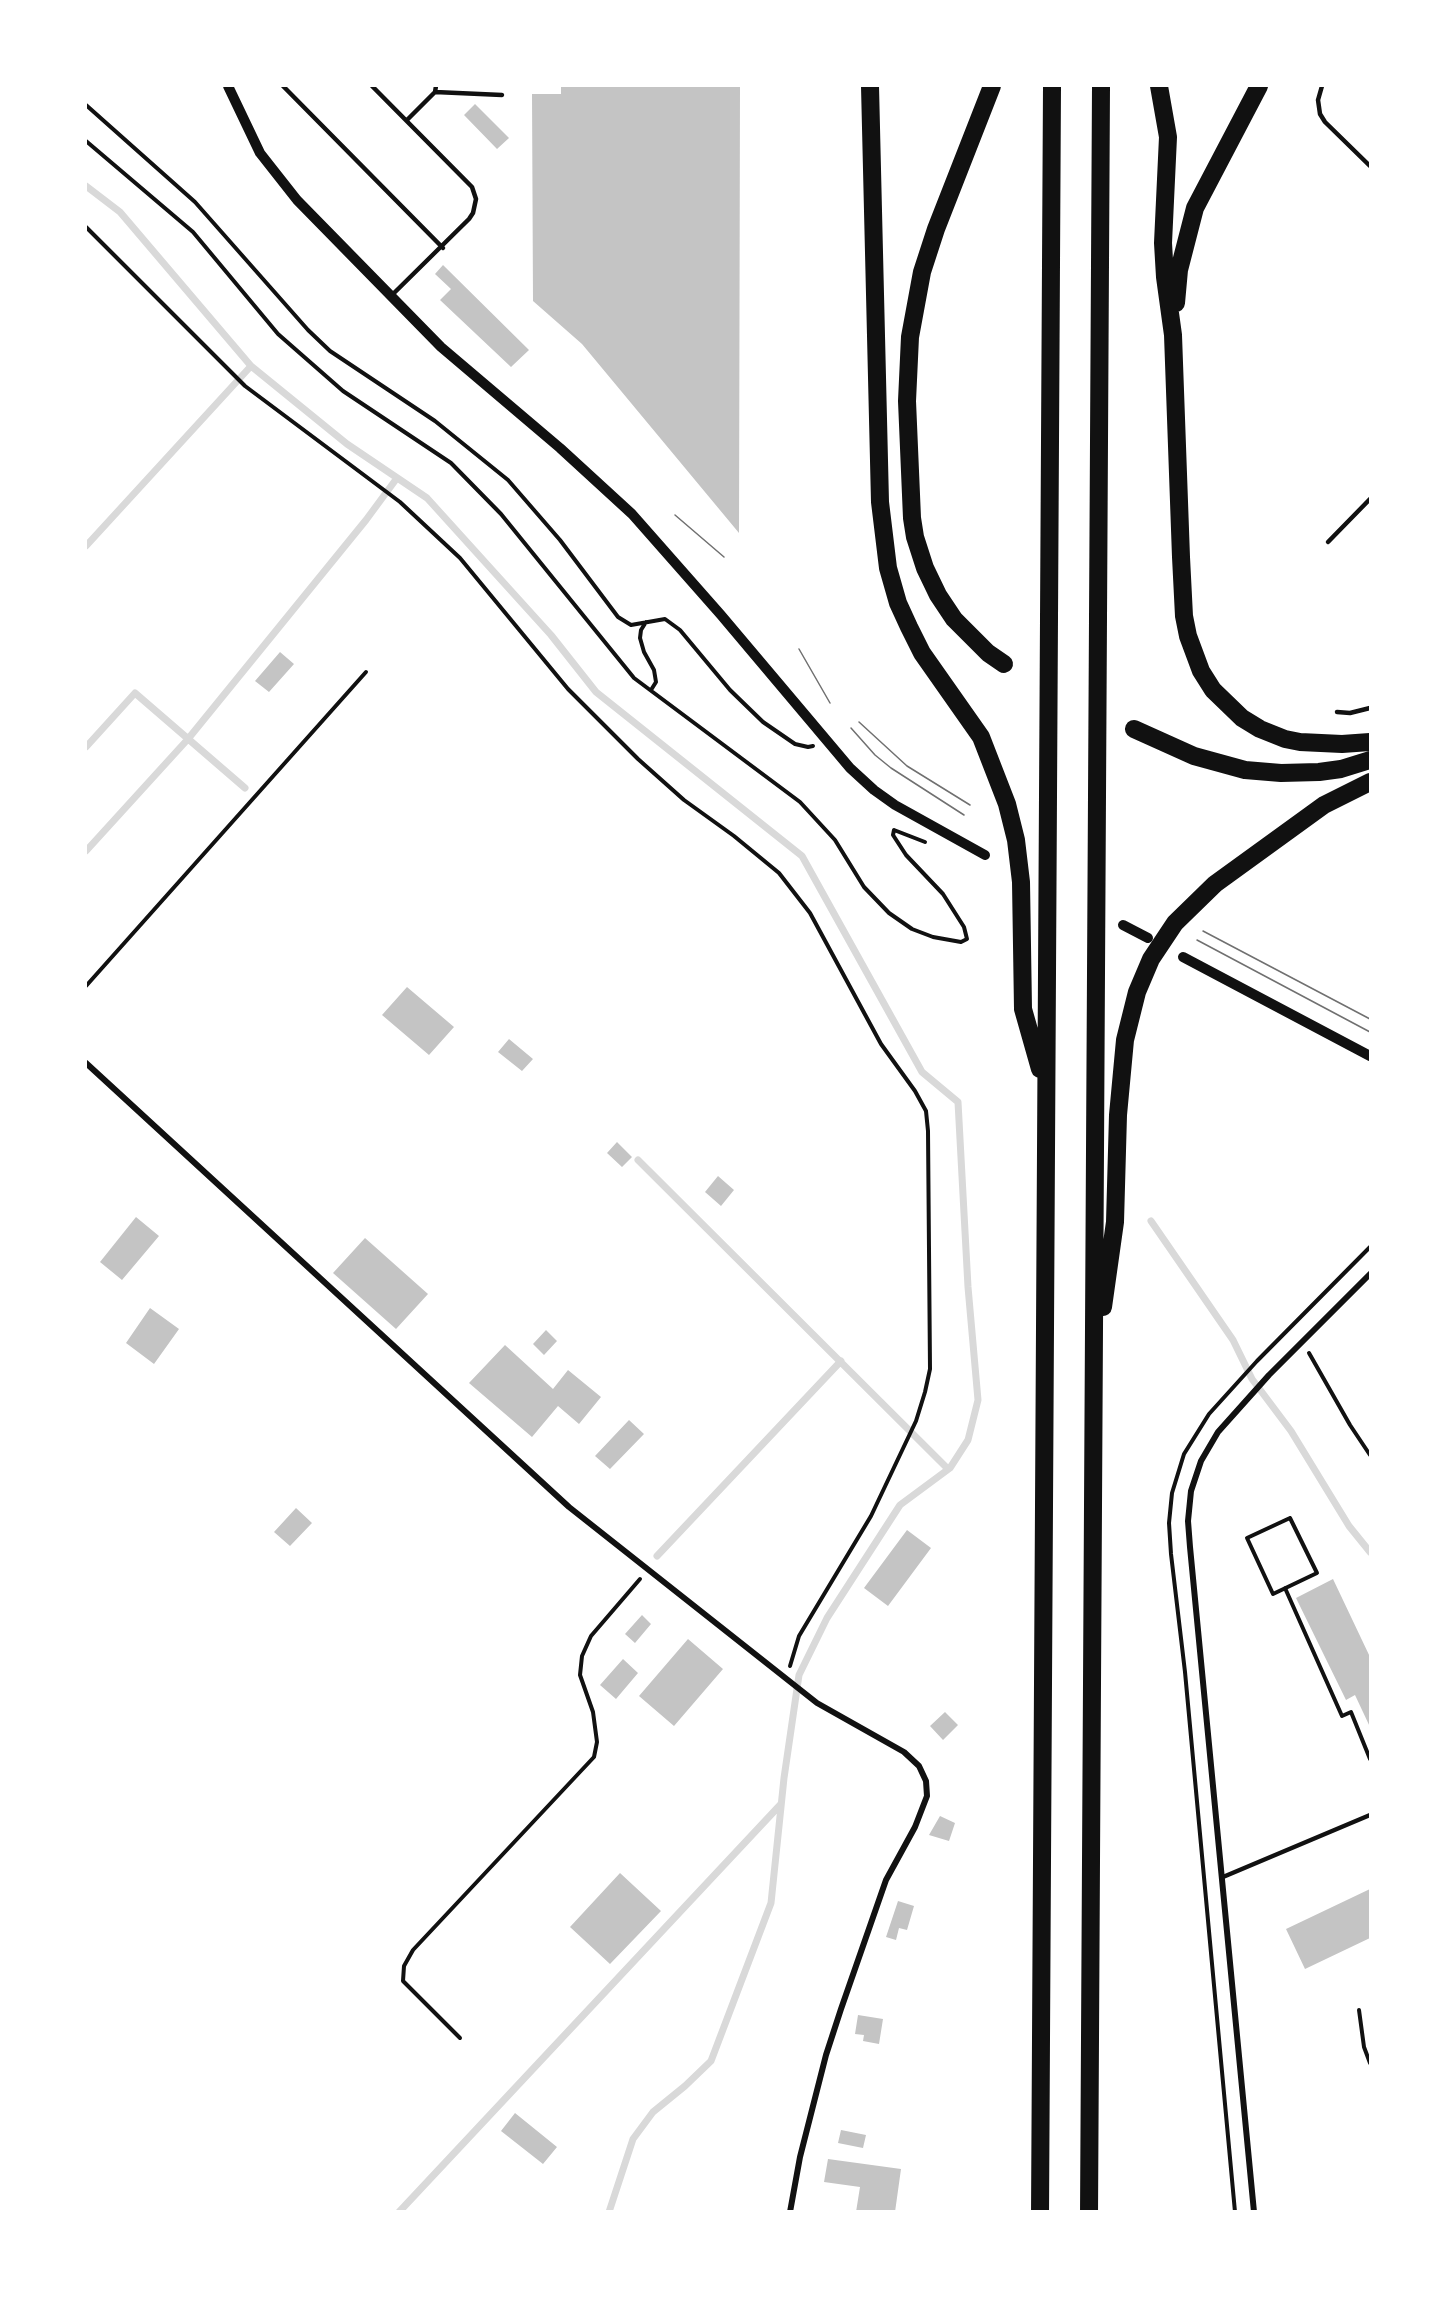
<!DOCTYPE html>
<html>
<head>
<meta charset="utf-8">
<style>
  body { margin:0 }
  #map { position:relative; width:1456px; height:2297px; overflow:hidden; background:#fff; font-family:"DM Sans",sans-serif }
  canvas { display:block }
  .frame { position:absolute; inset:0; border:87px solid #fff; pointer-events:none }
</style>
</head>
<body>
<div id="map">
<canvas width="1456" height="2297"></canvas>
<div class="frame"></div>
</div>
<script>
const g = document.querySelector('canvas').getContext('2d');
g.lineJoin = 'round';
function poly(rows) {
  const path = new Path2D();
  for (const r of rows) {
    path.moveTo(r[0], r[1]);
    for (let i = 2; i < r.length; i += 2) path.lineTo(r[i], r[i + 1]);
  }
  return path;
}
function stroke(path, color, width, dash) {
  g.strokeStyle = color;
  g.lineWidth = width;
  g.lineCap = dash ? 'butt' : 'round';
  g.setLineDash(dash || []);
  g.stroke(path);
}
function paint(path, color) {
  g.fillStyle = color;
  g.fill(path, 'evenodd');
}
stroke(poly([
  [86,186,120,212,251,366,347,444,427,498,551,635,596,692,802,856,922,1072,958,1102,968,1287,978,1400,968,1440,950,1468,900,1505,827,1618,799,1675,784,1778,771,1903,711,2061,685,2086,653,2112,633,2139,609,2212],
  [86,546,251,366],
  [86,747,135,693,245,788],
  [86,851,188,739,366,520,397,478],
  [638,1160,948,1469],
  [1151,1221,1233,1340,1252,1379,1291,1431,1349,1526,1370,1552],
  [657,1556,841,1361],
  [399,2212,781,1804]
]), '#d9d9d9', 7);
paint(poly([
  [561,86,740,86,739,533,582,344,533,301,532,94,561,94],
  [475,104,509,138,497,149,464,115],
  [443,265,529,350,511,367,440,300,451,289,435,274],
  [280,652,294,664,269,692,255,681],
  [407,987,454,1027,429,1055,382,1015],
  [509,1039,533,1059,522,1071,498,1052],
  [617,1142,632,1157,622,1167,607,1153],
  [718,1176,734,1190,721,1206,705,1192],
  [136,1217,159,1236,122,1280,100,1262],
  [365,1238,428,1294,396,1329,333,1273],
  [150,1308,179,1329,154,1364,126,1343],
  [546,1330,557,1341,544,1355,533,1344],
  [505,1345,553,1389,568,1370,601,1397,579,1424,558,1406,532,1437,469,1383],
  [629,1420,644,1434,610,1469,595,1456],
  [296,1508,312,1523,290,1546,274,1532],
  [907,1530,931,1548,888,1606,864,1588],
  [1333,1579,1370,1657,1370,1727,1355,1695,1346,1700,1296,1598],
  [642,1615,651,1624,635,1643,625,1634],
  [688,1639,723,1669,674,1726,639,1696],
  [623,1659,638,1673,616,1699,600,1685],
  [945,1712,958,1725,943,1740,930,1726],
  [940,1816,955,1823,949,1841,929,1835],
  [620,1873,661,1911,610,1964,570,1927],
  [1370,1889,1370,1938,1305,1969,1286,1929],
  [898,1901,914,1906,907,1930,899,1928,896,1940,886,1937],
  [858,2015,883,2019,879,2044,863,2041,864,2035,855,2034],
  [515,2113,557,2147,543,2164,501,2131],
  [841,2130,866,2135,863,2148,838,2143],
  [828,2159,901,2169,895,2212,856,2212,860,2187,824,2182]
]), '#c4c4c4');
stroke(poly([
  [86,105,195,202,308,330,330,351,435,421,508,480,560,540,618,617,631,625,665,619,680,630,730,690,763,722,795,744,808,747,813,746],
  [86,141,193,232,278,334,343,391,451,463,501,514,634,678,800,802,835,840,864,887,889,913,912,929,933,937,961,942,967,939,964,927,943,894,906,855,893,835,894,830,925,842],
  [86,227,245,386,400,502,460,558,568,689,638,759,684,800,734,836,779,873,810,913,881,1044,915,1091,926,1111,928,1131,930,1369,925,1392,916,1421,871,1516,799,1636,790,1666],
  [646,622,641,630,640,638,644,652,654,670,656,682,651,690],
  [86,986,366,672],
  [1309,1353,1350,1425,1370,1455],
  [1290,1518,1317,1573,1273,1594,1247,1538,1290,1518],
  [1285,1588,1342,1716,1351,1712,1370,1759],
  [1359,2010,1364,2047,1370,2063],
  [460,2038,403,1981,404,1966,413,1950,594,1757,597,1742,593,1712,580,1675,582,1656,591,1636,640,1579],
  [1235,2212,1185,1672,1171,1554,1169,1523,1172,1493,1184,1454,1209,1414,1257,1361,1370,1247]
]), '#111', 4);
stroke(poly([
  [283,86,443,248],
  [372,86,472,187,476,199,473,213,469,219,392,295],
  [1322,86,1318,100,1320,114,1325,122,1370,166],
  [435,92,502,95],
  [407,120,435,92,436,86],
  [1328,542,1370,499],
  [1337,712,1350,713,1370,708],
  [1223,1877,1370,1815]
]), '#111', 4.5);
stroke(poly([
  [86,1063,569,1507,817,1703,904,1752,919,1766,926,1781,927,1796,915,1827,886,1880,841,2009,826,2055,800,2157,790,2212],
  [1254,2212,1190,1547,1188,1521,1191,1491,1201,1461,1218,1432,1269,1375,1370,1274]
]), '#111', 6);
stroke(poly([
  [228,86,260,153,297,200,441,347,560,448,632,514,721,615,850,768,874,790,895,805,985,855],
  [1123,925,1148,938],
  [1183,957,1370,1056]
]), '#111', 10);
stroke(poly([
  [870,86,880,502,888,568,898,603,909,627,922,653,981,737,1007,804,1016,840,1021,882,1023,1009,1040,1069],
  [992,86,936,229,922,272,910,337,907,401,912,518,915,537,925,568,938,595,954,619,988,653,1004,664],
  [1159,86,1168,137,1163,243,1165,277,1173,335,1181,557,1184,616,1188,636,1201,671,1213,690,1242,718,1260,729,1285,739,1300,742,1342,744,1370,742],
  [1176,303,1179,270,1195,208,1259,86],
  [1134,729,1194,756,1245,770,1281,773,1319,772,1341,769,1370,760],
  [1103,1307,1115,1222,1118,1115,1125,1040,1137,992,1151,959,1175,923,1215,884,1324,805,1370,782],
  [1040,2212,1052,86],
  [1089,2212,1101,86]
]), '#111', 18);
stroke(poly([
  [675,515,724,557],
  [799,649,830,703],
  [859,722,907,766,970,805],
  [851,728,875,755,891,768,964,815],
  [1203,931,1370,1019],
  [1197,940,1370,1032]
]), '#707070', 1.5);
</script>
</body>
</html>
